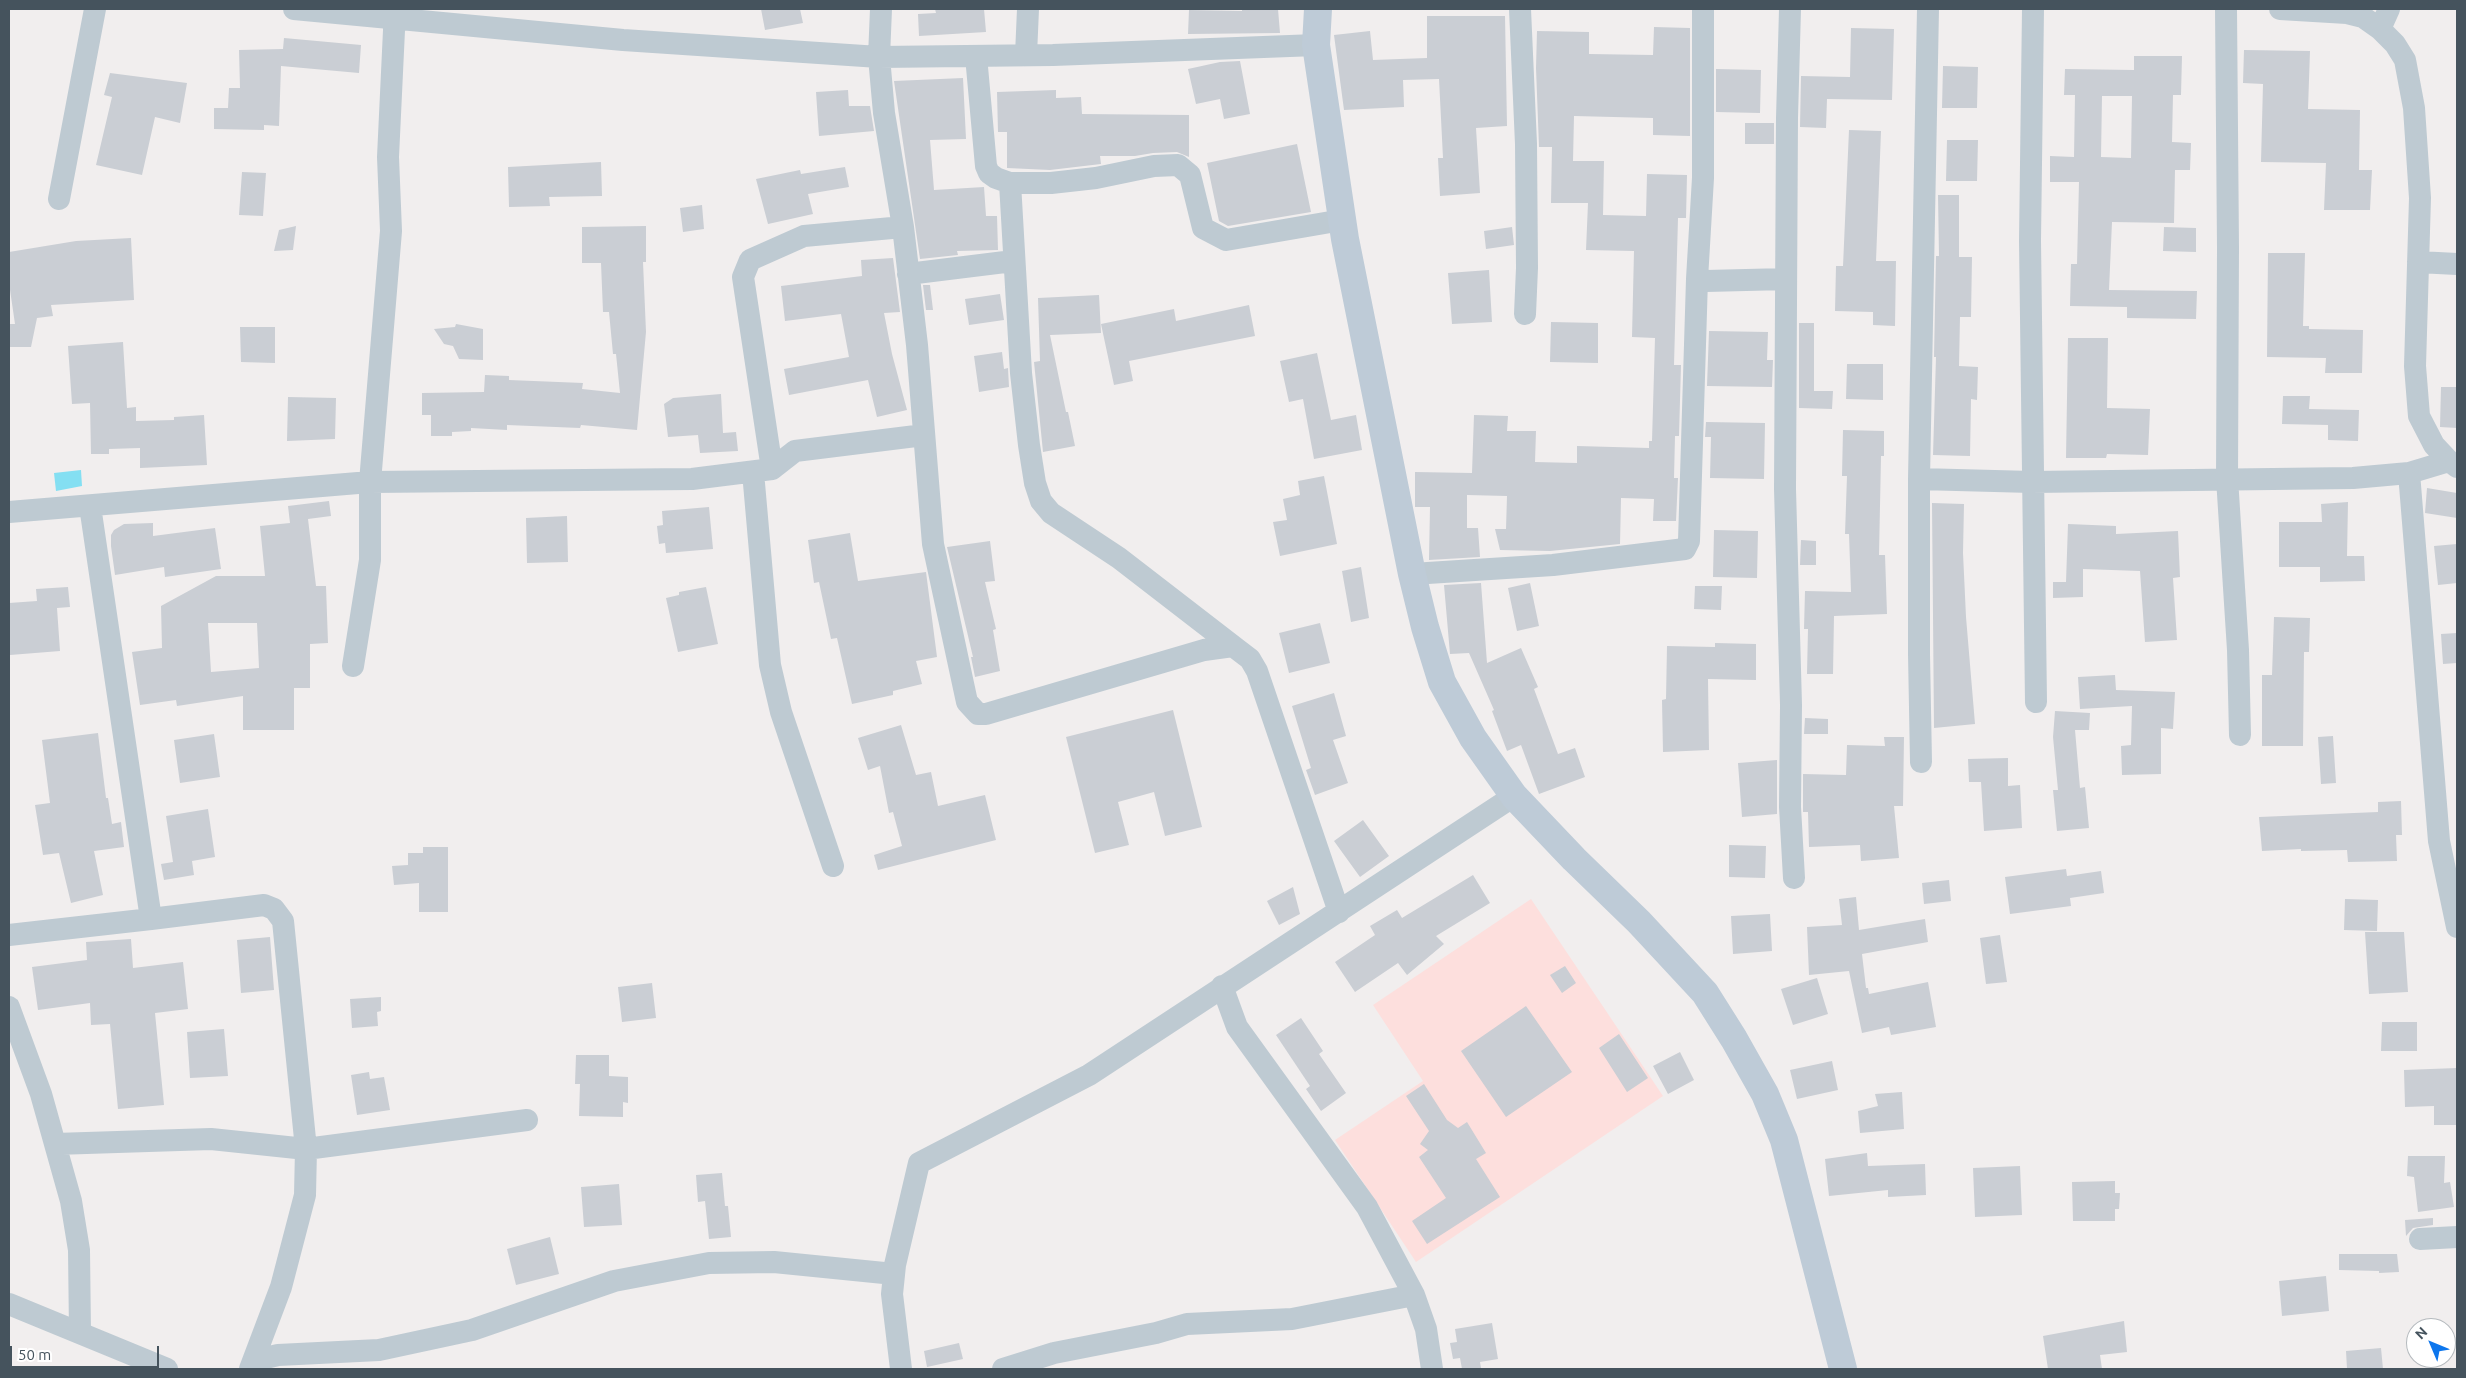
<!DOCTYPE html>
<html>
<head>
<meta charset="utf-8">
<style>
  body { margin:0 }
  #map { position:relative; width:2466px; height:1378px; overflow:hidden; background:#f1eeee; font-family:Ubuntu,sans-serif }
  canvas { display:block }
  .frame { position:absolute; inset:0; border:10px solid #45535d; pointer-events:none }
  .north { position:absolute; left:2406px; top:1318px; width:50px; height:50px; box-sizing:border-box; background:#fff; border:1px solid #b5babe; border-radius:50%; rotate:315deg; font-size:14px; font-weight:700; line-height:20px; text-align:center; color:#45535d }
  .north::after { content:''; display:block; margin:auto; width:18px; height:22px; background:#0d76ed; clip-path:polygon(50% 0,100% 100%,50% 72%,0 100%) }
  .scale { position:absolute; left:10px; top:1346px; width:149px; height:22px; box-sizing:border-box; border:2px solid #45535d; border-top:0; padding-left:6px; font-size:15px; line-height:18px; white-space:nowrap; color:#45535d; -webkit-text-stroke:4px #fff; paint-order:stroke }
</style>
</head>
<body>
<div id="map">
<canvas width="2466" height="1378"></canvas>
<div class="frame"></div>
<div class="north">N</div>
<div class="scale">50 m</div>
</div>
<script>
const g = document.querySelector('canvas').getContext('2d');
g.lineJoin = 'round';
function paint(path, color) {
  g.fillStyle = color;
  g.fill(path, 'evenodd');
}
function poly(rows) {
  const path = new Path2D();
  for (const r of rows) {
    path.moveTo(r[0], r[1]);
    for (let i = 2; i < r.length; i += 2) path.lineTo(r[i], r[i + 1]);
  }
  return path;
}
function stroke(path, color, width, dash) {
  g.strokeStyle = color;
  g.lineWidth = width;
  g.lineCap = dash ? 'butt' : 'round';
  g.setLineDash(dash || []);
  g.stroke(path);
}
paint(poly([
  [1531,899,1663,1096,1416,1262,1335,1140,1423,1081,1373,1005]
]), '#fddfdd');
paint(poly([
  [81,470,82,486,56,491,54,473]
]), '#84dff2');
paint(poly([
  [761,9,800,9,803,23,765,30],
  [935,9,984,9,986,32,919,36,918,14,936,13],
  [1242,9,1278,9,1280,33,1188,34,1189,10,1242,11],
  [1427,16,1505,16,1507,126,1476,128,1480,193,1440,196,1438,158,1443,158,1439,79,1403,80,1404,107,1344,110,1334,35,1370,31,1373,60,1427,58],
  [1654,27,1690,28,1690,136,1653,135,1653,118,1574,116,1573,161,1604,161,1603,215,1646,216,1647,174,1687,175,1686,218,1678,218,1674,365,1681,365,1679,436,1675,436,1674,478,1678,478,1676,521,1653,521,1654,499,1621,498,1620,544,1550,551,1500,550,1495,529,1506,529,1507,496,1467,495,1467,528,1478,528,1480,557,1429,560,1430,507,1415,507,1415,472,1472,473,1474,415,1508,416,1507,431,1536,431,1535,462,1577,463,1577,446,1649,448,1649,441,1652,441,1655,338,1632,337,1634,251,1586,250,1588,203,1551,203,1552,147,1539,147,1536,68,1537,31,1589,32,1589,54,1653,55],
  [1851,28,1894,29,1892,100,1827,99,1826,128,1800,127,1801,76,1850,77],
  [284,38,361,45,359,73,281,66,279,126,264,125,264,130,214,129,214,108,228,108,229,88,240,88,239,50,283,49],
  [2244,50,2310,51,2308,109,2360,110,2359,170,2372,170,2370,210,2324,210,2326,163,2261,162,2263,84,2243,83],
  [2134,56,2182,56,2181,95,2173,95,2172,142,2191,143,2190,170,2175,170,2174,223,2112,222,2109,290,2197,291,2196,319,2127,318,2127,307,2070,306,2071,264,2077,264,2079,182,2050,182,2050,156,2074,157,2075,95,2064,95,2065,69,2134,70],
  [2102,96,2132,96,2131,158,2101,157],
  [1240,61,1250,114,1224,119,1220,99,1196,104,1188,69,1220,62],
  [1943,66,1978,67,1977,108,1942,108],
  [1716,69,1761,70,1760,113,1716,112],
  [110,73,187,83,180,123,155,117,142,175,96,165,112,97,104,95],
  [963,78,966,139,930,140,934,190,984,187,986,216,997,216,998,250,957,251,958,255,920,259,894,81],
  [848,90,849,106,870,106,874,131,819,136,816,92],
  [1056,90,1056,98,1081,97,1082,114,1189,115,1189,157,1177,152,1153,153,1135,156,1100,156,1101,164,1050,170,1007,168,1007,132,998,132,997,92],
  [1745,123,1774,123,1774,144,1745,144],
  [1849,130,1881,131,1876,261,1896,261,1895,326,1873,325,1873,312,1835,311,1836,266,1843,266],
  [1947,140,1978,140,1977,181,1946,181],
  [1297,144,1311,212,1228,226,1219,221,1207,163],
  [601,162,602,196,549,197,550,206,509,207,508,167],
  [845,167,849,187,808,194,813,214,768,224,756,179,800,170,801,174],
  [242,172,266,173,263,216,239,215],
  [1938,195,1959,195,1959,257,1972,257,1971,317,1960,317,1959,366,1978,367,1977,400,1971,399,1970,456,1933,455,1936,357,1934,357,1936,256,1939,256],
  [702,205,704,229,683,232,680,208],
  [296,226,293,250,274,251,279,230],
  [646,226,646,262,643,262,646,332,637,430,581,425,580,428,507,425,507,430,471,428,471,431,452,432,452,436,431,436,431,415,422,415,422,393,484,392,485,375,509,376,509,380,583,383,582,389,620,393,616,354,613,354,609,312,603,312,601,263,582,263,582,227],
  [1512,227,1514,245,1486,249,1484,231],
  [2164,227,2196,228,2196,252,2163,251],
  [131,238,134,300,51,305,53,316,37,318,31,347,9,347,9,324,15,324,9,283,9,252,76,241],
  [2268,253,2305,253,2303,326,2309,326,2309,329,2363,330,2362,373,2325,373,2326,358,2267,357],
  [893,258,900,312,884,313,892,354,907,410,877,417,868,380,789,395,784,369,849,357,841,314,785,321,781,286,862,276,861,260],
  [1489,270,1492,322,1452,324,1448,273],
  [923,285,930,285,933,310,926,310],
  [1000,294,1004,320,969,325,965,299],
  [1099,295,1101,333,1050,335,1066,412,1068,412,1075,446,1043,452,1034,362,1040,361,1038,298],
  [1249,305,1255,336,1129,361,1133,381,1114,385,1101,324,1174,309,1176,321],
  [1551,322,1598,323,1598,363,1550,362],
  [1799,323,1814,323,1814,391,1833,391,1832,409,1799,408],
  [456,324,483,329,483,360,459,359,453,346,444,344,434,329,455,327],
  [240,327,275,327,275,363,241,362],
  [1709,331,1768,332,1767,360,1773,360,1772,387,1707,386],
  [2068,338,2108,338,2107,408,2150,409,2148,455,2107,454,2106,458,2066,458],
  [123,342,127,408,136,407,136,421,174,420,174,417,204,415,207,465,140,468,140,448,109,449,109,454,91,454,90,403,72,404,68,346],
  [1002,352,1004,369,1008,368,1009,387,979,392,974,356],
  [1317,353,1331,420,1356,415,1362,450,1314,459,1303,399,1289,402,1280,361],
  [1847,364,1883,364,1883,400,1846,399],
  [2441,387,2457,387,2457,428,2440,427],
  [721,394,723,433,736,432,738,451,700,453,698,435,668,437,664,404,673,398],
  [2283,396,2310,396,2309,409,2359,410,2358,441,2328,440,2328,425,2282,424],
  [288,397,336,398,335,439,287,441],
  [1706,422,1765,423,1764,479,1710,478,1711,437,1705,437],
  [1843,430,1884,431,1884,456,1881,456,1879,555,1885,555,1887,614,1834,616,1833,674,1807,674,1808,629,1804,629,1805,591,1851,592,1849,534,1845,534,1847,476,1842,476],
  [1324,476,1337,544,1280,556,1273,522,1287,520,1283,499,1300,495,1298,481],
  [2427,488,2457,493,2457,518,2425,513],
  [329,501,331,516,308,519,316,586,326,586,328,643,310,644,310,688,294,688,294,730,243,730,243,696,177,706,176,700,140,705,132,652,162,648,161,606,216,576,265,576,260,526,290,523,288,506],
  [208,623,257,623,259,668,211,672],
  [2348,502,2347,556,2364,556,2365,581,2320,582,2320,567,2279,567,2279,522,2322,522,2321,504],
  [1932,503,1964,504,1963,553,1966,617,1975,724,1934,728],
  [709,507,713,549,666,553,665,543,659,544,657,526,663,525,662,511],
  [567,516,568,562,527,563,526,518],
  [153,523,153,536,215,528,221,569,165,577,164,567,115,575,111,546,111,535,114,530,124,524],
  [2068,524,2116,526,2116,534,2178,531,2180,577,2173,578,2177,640,2145,642,2140,571,2083,569,2083,597,2053,598,2053,582,2066,582],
  [1714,530,1758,531,1757,578,1713,577],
  [850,533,858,581,926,572,937,657,916,661,922,684,893,691,893,695,852,704,837,638,831,639,819,582,814,583,808,540],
  [1801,540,1816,541,1816,565,1800,565],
  [990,541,995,581,985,582,996,629,993,630,1000,671,975,677,971,657,973,657,947,547],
  [2457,544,2457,583,2438,585,2434,546],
  [1361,567,1369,618,1351,622,1342,571],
  [1481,583,1487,663,1521,648,1538,687,1534,689,1558,754,1575,748,1585,777,1539,794,1521,745,1507,751,1492,711,1494,710,1469,653,1450,654,1444,585],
  [1530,583,1539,626,1517,631,1508,588],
  [1695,586,1722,586,1721,610,1694,609],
  [68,587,70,607,57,608,60,651,10,655,9,603,37,601,36,589],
  [706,587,718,644,678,652,666,598,679,595,679,592],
  [2274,617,2310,618,2309,652,2304,652,2303,746,2262,746,2262,675,2272,675],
  [1320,623,1330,663,1289,673,1279,633],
  [2457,633,2457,663,2443,664,2441,634],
  [1715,643,1756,644,1756,680,1708,679,1709,750,1663,752,1662,700,1666,699,1667,646,1715,647],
  [2115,675,2116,690,2175,692,2173,729,2161,728,2161,774,2122,775,2121,746,2131,745,2132,706,2080,709,2078,677],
  [1334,693,1346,736,1333,740,1348,783,1315,795,1306,770,1311,768,1292,706],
  [1173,710,1202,827,1165,836,1154,792,1118,802,1129,845,1095,853,1066,737],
  [2055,711,2090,713,2089,730,2075,730,2080,788,2085,787,2089,828,2057,831,2053,790,2058,790,2053,737],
  [1805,718,1828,719,1828,734,1804,734],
  [901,725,916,775,931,772,938,806,985,795,996,840,878,870,874,855,902,846,893,812,889,813,880,766,868,770,858,738],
  [98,733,106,798,108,798,112,824,121,822,124,847,94,851,103,895,71,903,59,853,43,855,35,805,50,803,42,740],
  [214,734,220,777,180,783,174,740],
  [2333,736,2336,783,2321,784,2318,737],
  [1884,737,1904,737,1903,806,1894,806,1899,858,1861,861,1860,845,1809,847,1808,812,1803,812,1803,774,1846,775,1847,745,1885,746],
  [2008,758,2008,786,2020,785,2022,828,1984,831,1981,782,1969,782,1968,759],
  [1777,760,1777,814,1742,817,1738,763],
  [2401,801,2402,835,2396,835,2397,861,2348,862,2347,850,2301,851,2301,849,2262,851,2259,817,2378,812,2378,802],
  [208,809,215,857,192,861,194,875,164,880,161,864,173,862,166,816],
  [1363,820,1389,856,1360,877,1334,841],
  [1729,845,1766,846,1765,878,1729,877],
  [423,847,448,847,448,912,419,912,419,883,394,885,392,866,408,865,408,853,423,853],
  [2066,869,2067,876,2101,871,2104,893,2070,898,2071,906,2010,914,2005,877],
  [1473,875,1490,903,1436,936,1444,944,1407,975,1398,963,1355,992,1335,962,1375,935,1370,926,1397,910,1402,918],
  [1949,880,1951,901,1924,904,1922,883],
  [1293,887,1300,914,1279,925,1267,901],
  [1856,897,1859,930,1925,919,1928,942,1862,954,1866,988,1868,988,1869,994,1928,982,1936,1027,1891,1035,1889,1027,1862,1033,1849,971,1809,975,1807,927,1842,925,1839,899],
  [2345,899,2378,900,2377,931,2344,930],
  [1770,914,1772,951,1733,954,1731,916],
  [2365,932,2404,932,2408,992,2369,994],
  [2000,935,2007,982,1986,984,1980,938],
  [270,937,274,990,241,993,237,940],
  [131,939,133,968,183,962,188,1009,155,1013,164,1105,118,1109,110,1024,91,1025,90,1003,38,1010,32,967,87,960,86,942],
  [1565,966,1576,983,1562,993,1550,975],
  [1817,978,1828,1014,1793,1025,1781,989],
  [652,983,656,1018,622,1022,618,987],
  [381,997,381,1011,377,1012,378,1026,352,1028,350,999],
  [1526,1006,1572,1072,1506,1117,1461,1051],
  [1301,1018,1323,1051,1319,1054,1346,1093,1321,1111,1306,1089,1310,1086,1276,1035],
  [2382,1022,2417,1022,2417,1051,2381,1051],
  [224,1029,228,1076,190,1078,187,1032],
  [1619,1034,1648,1078,1627,1092,1599,1048],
  [1680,1052,1694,1080,1668,1094,1653,1066],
  [576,1055,609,1055,609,1076,628,1077,628,1103,623,1102,623,1117,579,1116,580,1084,575,1084],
  [1832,1061,1838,1090,1797,1099,1790,1070],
  [2457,1068,2457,1125,2434,1125,2434,1106,2405,1107,2404,1070],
  [369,1072,370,1079,384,1077,390,1110,357,1115,351,1075],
  [1424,1084,1447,1120,1458,1128,1467,1122,1486,1153,1476,1159,1500,1197,1427,1244,1412,1221,1446,1198,1419,1157,1428,1150,1420,1144,1429,1131,1406,1096],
  [1902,1092,1904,1129,1860,1133,1858,1111,1878,1106,1875,1094],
  [1867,1153,1868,1166,1925,1164,1926,1195,1888,1197,1888,1190,1829,1196,1825,1159],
  [2408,1156,2445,1156,2444,1183,2450,1182,2454,1207,2418,1212,2414,1177,2407,1176],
  [2020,1166,2022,1215,1975,1217,1973,1168],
  [722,1173,725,1206,728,1206,731,1237,709,1239,705,1201,698,1202,696,1175],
  [2115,1181,2115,1193,2120,1193,2119,1209,2115,1209,2115,1221,2073,1221,2072,1182],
  [619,1184,622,1225,584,1227,581,1187],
  [2433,1218,2433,1225,2413,1228,2406,1236,2405,1220],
  [550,1237,559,1274,516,1285,507,1249],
  [2339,1254,2397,1254,2399,1272,2379,1273,2379,1271,2339,1270],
  [2326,1276,2329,1311,2282,1316,2279,1281],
  [2124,1321,2127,1352,2100,1355,2102,1369,2048,1369,2043,1336],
  [1492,1323,1498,1359,1480,1362,1481,1368,1462,1369,1460,1358,1453,1359,1450,1343,1457,1342,1455,1329],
  [959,1343,963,1359,927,1367,924,1351],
  [2381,1348,2383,1369,2347,1369,2346,1351]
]), '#caced4');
stroke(poly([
  [294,9,623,40,879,57,1053,55,1316,45],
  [881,9,879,57,884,113,903,227,917,345,933,544,967,702,978,714,986,714,1204,650,1233,646,1250,659,1257,671,1339,912],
  [1520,9,1526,144,1527,268,1525,314],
  [1790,9,1787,118,1785,489,1791,705,1790,807,1794,878],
  [1928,9,1919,479,2032,482,2353,478,2409,473,2449,461],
  [2033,9,2030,241,2036,702],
  [2226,9,2228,248,2227,478,2238,650,2240,735],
  [2280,9,2347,13,2363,17,2380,29,2395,44,2405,60,2414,108,2420,198,2415,366,2419,416,2434,445,2449,461,2457,467],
  [2380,29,2389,9],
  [1026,55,1028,9],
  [976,56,986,166,989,173,996,178,1010,183,1051,183,1096,178,1154,166,1178,165,1190,175,1203,228,1226,240,1342,220],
  [1010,183,1021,373,1029,445,1035,483,1041,501,1051,513,1119,558,1233,646],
  [59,199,95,9],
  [2418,262,2457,264],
  [908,274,1013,261],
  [1697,279,1703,178,1703,9],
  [772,469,743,277,750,260,804,236,903,227],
  [753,472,770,665,781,712,833,866],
  [2409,473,2439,841,2457,927],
  [1919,479,1919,654,1921,762],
  [9,512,370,482,692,479,772,469,795,451,924,435],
  [1412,574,1553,565,1685,549,1689,541,1697,279,1706,281,1786,279],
  [353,666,370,560,370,482,391,231,388,157,395,9],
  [151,919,264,905,274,909,283,921,306,1149,305,1195,281,1287,250,1369],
  [9,935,151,919,90,506],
  [1222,986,1237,1027,1367,1207,1414,1295,1426,1329,1432,1369],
  [9,1007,41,1094,71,1201,79,1250,80,1333],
  [55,1144,211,1139,306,1149,527,1120],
  [2420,1239,2457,1237],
  [9,1304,167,1369],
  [253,1361,278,1355,379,1350,472,1330,614,1281,709,1263,774,1262,894,1274],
  [901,1369,892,1294,895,1265,919,1163,1089,1075,1514,796],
  [1003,1369,1054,1353,1156,1333,1187,1324,1292,1319,1414,1295]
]), '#becad2', 22);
stroke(poly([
  [1318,9,1316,45,1345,239,1412,574,1425,627,1442,682,1473,738,1514,796,1574,859,1639,922,1705,993,1734,1039,1765,1094,1784,1140,1843,1369]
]), '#becbd7', 28);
</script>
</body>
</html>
